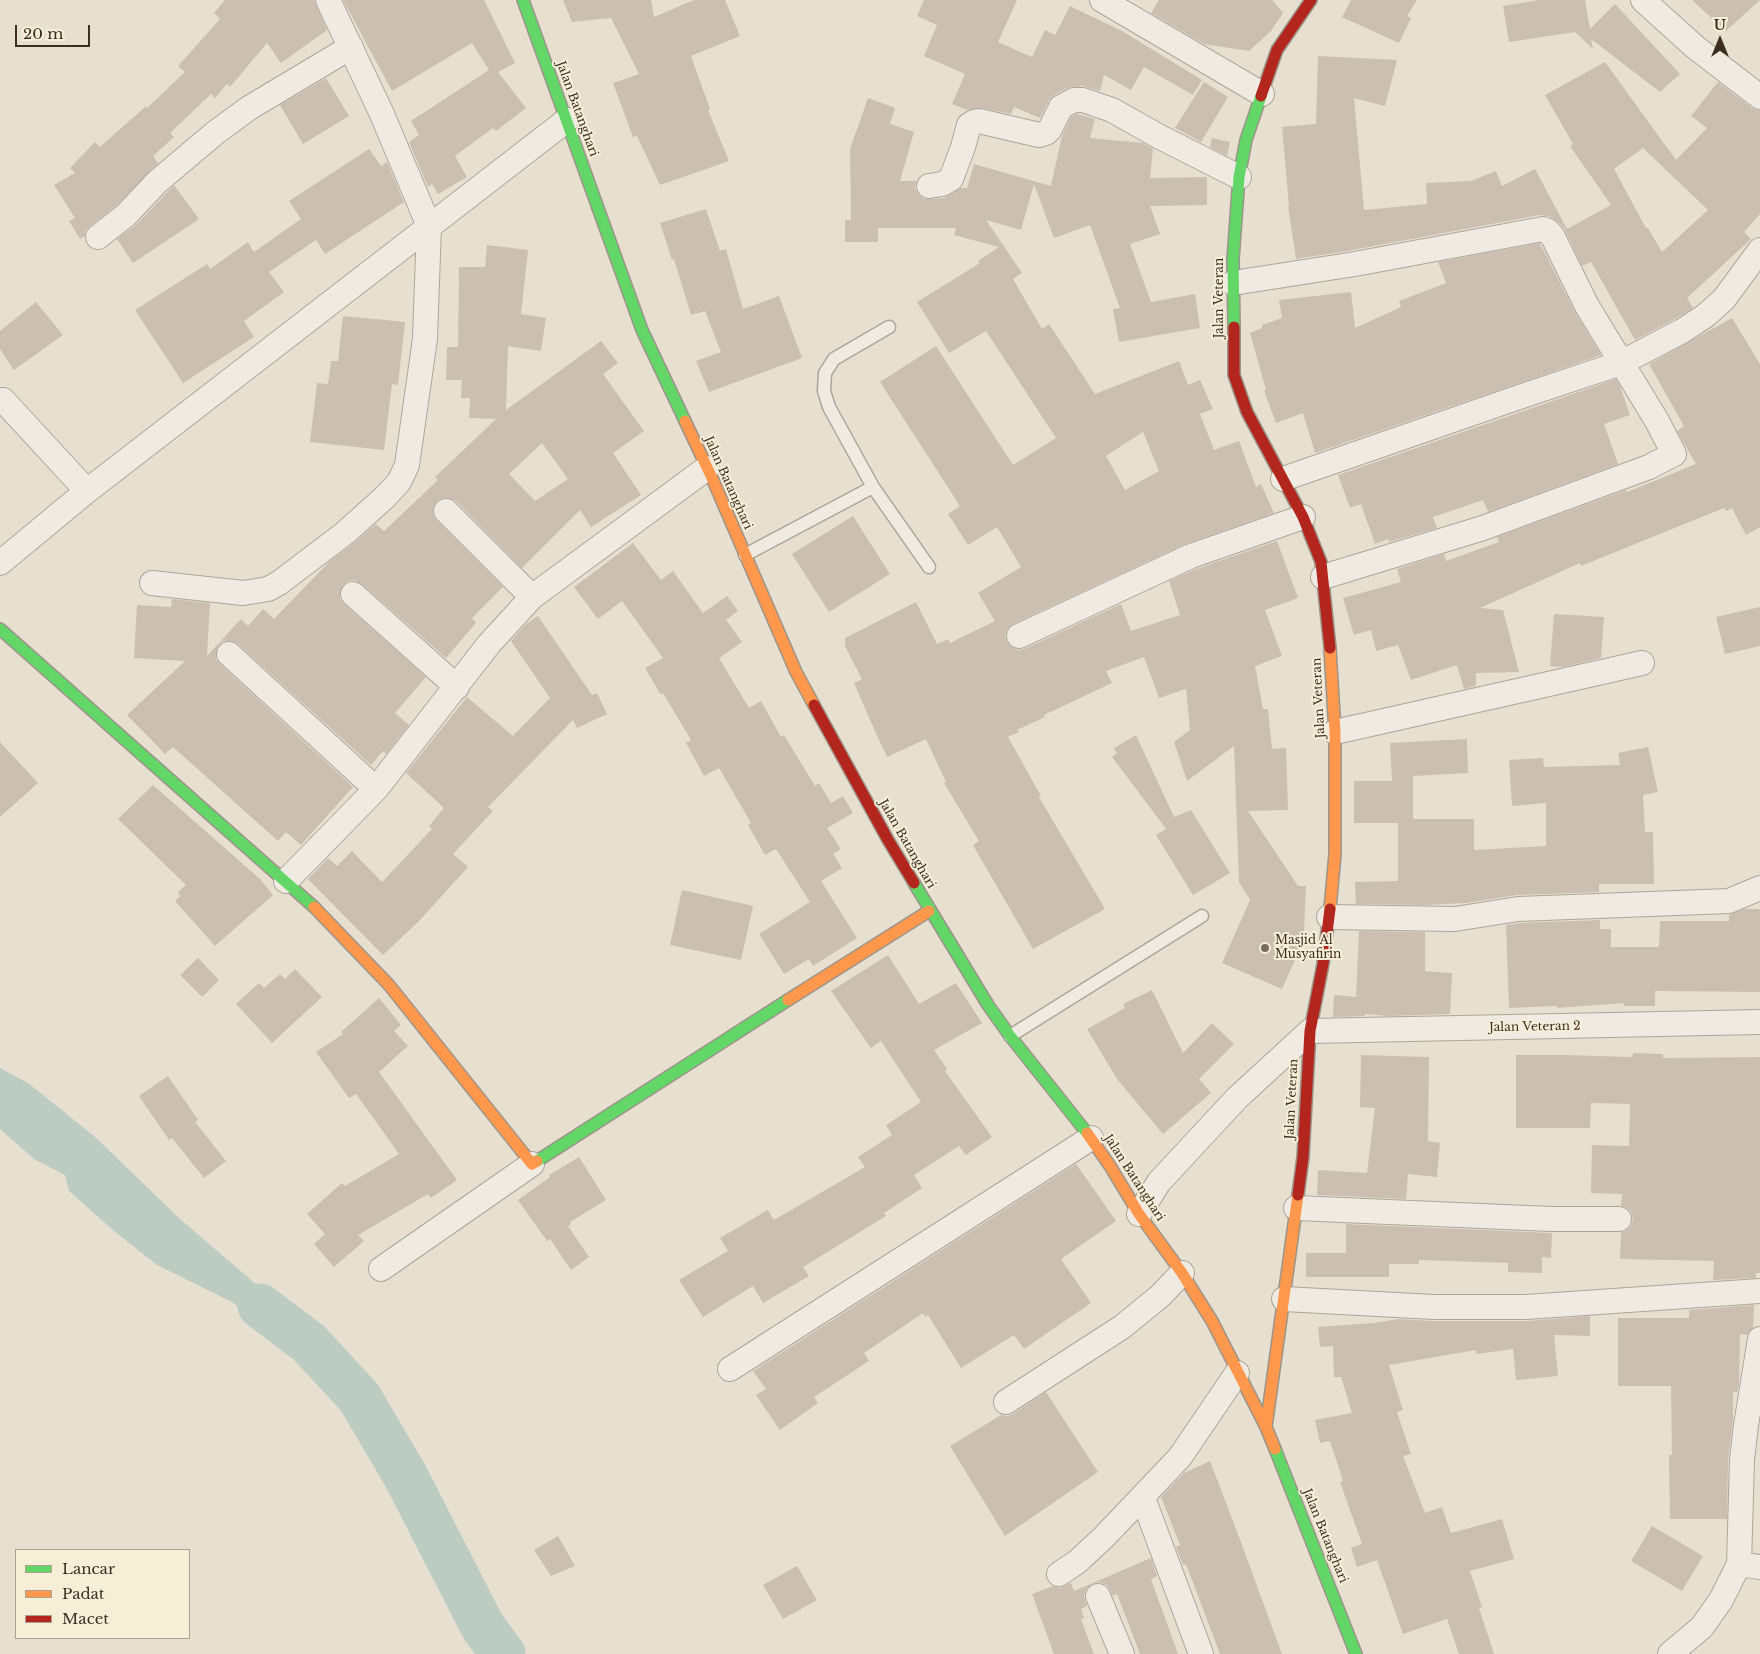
<!DOCTYPE html>
<html>
<head>
<meta charset="utf-8">
<style>
  body { margin:0 }
  #map { position:relative; width:1760px; height:1654px; overflow:hidden; background:#e7e0d1; font-family:"Libre Baskerville",serif }
  canvas { display:block }
  .legend { position:absolute; left:15px; top:1549px; width:175px; height:90px; box-sizing:border-box; background:#f7eed8; border:1px solid #ada18e; margin:0; padding:6px 9px; list-style:none; font-size:15px; color:#3d2e20 }
  .legend li { display:flex; align-items:center; gap:10px; height:25px }
  .legend b { width:25px; border:1px solid #ada18e }
  .north { position:absolute; left:1695px; top:15px; width:50px; height:50px; -webkit-text-stroke:4px #f7eed8; paint-order:stroke; rotate:0deg; font-size:14px; font-weight:700; line-height:20px; text-align:center; color:#3d2e20 }
  .north::after { content:''; display:block; margin:auto; width:18px; height:22px; background:#3d2e20; clip-path:polygon(50% 0,100% 100%,50% 72%,0 100%) }
  .scale { position:absolute; left:15px; top:25px; width:75px; height:22px; box-sizing:border-box; border:2px solid #3d2e20; border-top:0; padding-left:6px; font-size:15px; line-height:18px; white-space:nowrap; color:#3d2e20; -webkit-text-stroke:4px #f7eed8; paint-order:stroke }
</style>
</head>
<body>
<div id="map">
<canvas width="1760" height="1654"></canvas>
<ul class="legend">
<li><b style="height:6px;background:#63d668"></b>Lancar</li>
<li><b style="height:6px;background:#ff974d"></b>Padat</li>
<li><b style="height:6px;background:#b3261e"></b>Macet</li>
</ul>
<div class="north">U</div>
<div class="scale">20 m</div>
</div>
<script>
const g = document.querySelector('canvas').getContext('2d');
g.lineJoin = 'round';
function paint(path, color) {
  g.fillStyle = color;
  g.fill(path, 'evenodd');
}
function poly(rows) {
  const path = new Path2D();
  for (const r of rows) {
    path.moveTo(r[0], r[1]);
    for (let i = 2; i < r.length; i += 2) path.lineTo(r[i], r[i + 1]);
  }
  return path;
}
function stroke(path, color, width, dash) {
  g.strokeStyle = color;
  g.lineWidth = width;
  g.lineCap = dash ? 'butt' : 'round';
  g.setLineDash(dash || []);
  g.stroke(path);
}
function label(font, color, halo, rows, align = 'center') {
  g.font = font + ' "Libre Baskerville",serif';
  g.lineWidth = 4;
  g.setLineDash([]);
  g.textBaseline = 'middle';
  g.strokeStyle = halo;
  g.fillStyle = color;
  for (const [text, x, y, turn = 0] of rows) {
    g.save();
    g.translate(x, y);
    g.rotate((+turn || 0) * Math.PI / 180);
    g.textAlign = isNaN(turn) ? turn : align;
    if (halo) g.strokeText(text, 0, 0);
    g.fillText(text, 0, 0);
    g.restore();
  }
}
paint(poly([
  [0,1068,28,1083,94,1136,180,1219,307,1328,309,1343,286,1346,263,1325,232,1302,157,1265,114,1231,69,1191,65,1175,34,1159,0,1129]
]), '#bcccc2');
stroke(poly([
  [260,1306,309,1343,359,1397,405,1475,483,1627,503,1654]
]), '#bcccc2', 45);
paint(poly([
  [225,0,314,0,327,30,281,63,267,43,230,87,227,84,215,98,211,94,170,133,174,137,153,156,158,163,117,205,90,226,85,231,85,236,80,239,69,221,75,218,54,185,75,173,70,168,95,142,100,147,146,106,147,108,185,72,178,66,220,19,214,13],
  [343,0,484,0,515,63,498,72,526,108,496,131,493,128,455,156,467,177,438,194,432,184,428,187,409,142,419,135,411,121,489,70,472,43,392,91],
  [563,0,651,0,654,17,694,0,725,0,740,36,691,56,710,109,708,110,729,161,660,185,637,136,633,137,613,83,639,74,611,18,572,22],
  [924,0,1017,0,998,42,1032,57,1045,30,1055,35,1070,6,1122,31,1202,80,1193,95,1144,67,1131,90,1104,75,1100,91,1083,86,1067,88,1054,95,1049,100,1040,118,1014,107,1011,114,982,108,967,110,952,104,965,74,924,56,937,25,917,16],
  [1159,0,1272,0,1283,13,1271,31,1249,51,1204,44,1151,13],
  [1351,0,1417,0,1407,16,1411,18,1399,43,1342,17],
  [1539,0,1585,0,1590,29,1615,4,1680,74,1660,92,1591,39,1593,49,1575,32,1509,42,1503,6],
  [1692,0,1760,0,1726,31],
  [1318,56,1397,60,1385,106,1354,98,1364,210,1427,204,1426,183,1471,181,1496,171,1502,186,1535,169,1567,229,1611,205,1570,146,1573,144,1545,95,1605,62,1676,160,1707,128,1691,116,1718,82,1752,108,1760,110,1760,214,1744,232,1751,239,1687,298,1693,308,1675,319,1635,340,1591,262,1582,266,1564,228,1558,222,1548,216,1540,215,1353,250,1296,259,1288,206,1289,206,1282,127,1316,124],
  [1643,148,1708,210,1662,252,1648,228,1646,228,1614,169],
  [326,78,349,116,303,144,280,105],
  [1204,82,1228,97,1201,142,1175,128],
  [868,98,895,108,890,124,914,132,900,181,916,181,915,188,918,194,924,199,944,198,960,188,967,188,974,164,1051,186,1062,136,1071,117,1077,114,1095,119,1090,138,1143,143,1153,149,1150,178,1207,177,1207,205,1150,206,1160,234,1130,244,1151,302,1195,294,1200,328,1119,342,1113,309,1120,308,1090,225,1054,238,1034,184,1021,230,986,220,1022,273,1013,279,1042,329,1049,324,1095,394,1179,361,1188,385,1200,380,1213,409,1200,414,1214,450,1239,441,1256,487,1261,484,1274,513,1185,544,1013,624,1008,629,1005,635,1007,642,1012,647,1018,650,1024,649,1121,604,1131,631,1180,615,1169,581,1196,569,1277,541,1298,598,1265,610,1282,656,1255,666,1263,709,1268,709,1272,749,1286,748,1288,810,1248,811,1298,886,1306,886,1304,931,1307,933,1282,989,1222,963,1250,900,1239,882,1234,746,1187,781,1174,742,1190,730,1186,689,1159,698,1144,657,1106,671,1112,683,1044,715,1045,717,1017,730,1019,732,1008,737,1041,796,1039,797,1105,909,1033,949,973,845,979,841,944,783,946,782,926,739,887,757,874,729,854,683,862,679,845,646,845,638,916,602,937,644,948,639,950,643,995,621,978,593,1021,567,997,527,968,545,948,514,960,506,880,382,936,346,1013,465,1056,438,986,331,949,353,917,302,980,263,978,261,999,247,954,235,956,228,878,228,878,242,845,242,845,220,851,220,850,149],
  [1143,432,1159,471,1125,490,1106,456],
  [1212,138,1230,142,1227,156,1210,147],
  [369,149,381,166,387,162,404,202,325,254,316,240,269,272,284,292,244,321,254,337,183,383,135,310,207,264,210,269,248,242,254,252,301,219,289,201],
  [174,185,199,219,133,263,117,239,136,225],
  [706,209,720,251,726,249,743,309,779,296,802,358,709,392,696,361,721,352,705,311,691,315,674,259,672,260,660,223],
  [1540,243,1575,312,1601,355,1315,453,1303,413,1276,423,1264,391,1266,390,1250,333,1262,328,1262,325,1282,318,1279,300,1351,292,1355,328,1401,307,1399,301,1446,283,1438,262],
  [487,245,528,250,521,314,546,318,541,351,508,346,506,410,601,341,618,363,603,374,644,431,613,453,641,495,591,527,580,510,522,568,456,501,449,498,442,498,437,501,433,508,433,515,436,520,503,587,472,618,476,623,446,658,362,584,355,580,348,581,343,585,340,592,340,599,344,604,426,677,395,713,409,725,386,754,383,751,371,765,238,644,232,641,224,641,219,644,216,652,216,659,220,664,353,787,301,845,286,832,278,841,173,747,165,754,127,715,185,661,134,658,137,605,171,607,172,599,210,603,207,656,241,619,248,626,263,609,274,619,329,562,354,543,376,524,384,531,438,480,435,477,496,419,469,418,470,398,461,398,462,380,446,380,447,347,458,347,459,267,485,267],
  [542,443,568,479,535,501,509,474],
  [36,302,63,335,14,370,0,349,0,331],
  [343,316,405,322,398,385,392,384,384,450,310,442,317,383,328,384,331,361,338,361],
  [1732,318,1760,364,1760,527,1746,535,1732,508,1726,511,1724,508,1581,566,1580,563,1480,608,1503,610,1519,672,1476,673,1476,686,1464,689,1457,665,1411,680,1398,645,1376,651,1371,630,1354,635,1343,598,1401,582,1397,569,1444,554,1446,561,1499,542,1497,537,1626,490,1627,492,1696,464,1677,431,1684,426,1649,364],
  [1616,379,1620,386,1630,415,1604,424,1618,464,1488,512,1483,500,1433,517,1437,528,1389,542,1388,539,1375,544,1361,504,1350,508,1338,475],
  [853,516,890,574,829,612,792,554],
  [633,543,661,580,673,571,703,613,727,596,738,611,726,620,742,642,719,658,749,708,761,701,781,737,784,735,815,786,819,783,831,803,843,796,853,813,827,828,841,849,833,854,842,868,821,881,857,938,813,966,809,959,784,974,759,934,810,902,776,849,765,855,748,825,751,823,719,768,704,776,686,743,691,740,663,693,661,695,645,668,663,658,622,601,598,619,574,587],
  [1760,607,1760,646,1725,654,1716,617],
  [1554,614,1604,617,1601,658,1563,667,1550,666],
  [538,616,592,695,597,693,607,714,577,728,573,720,488,807,493,811,453,854,468,867,420,920,383,955,308,879,328,858,337,866,352,851,382,882,432,829,429,826,444,808,406,773,467,697,513,736,550,698,511,641,526,624],
  [1136,735,1174,817,1191,810,1230,873,1193,895,1156,835,1166,829,1112,757,1117,753,1114,748],
  [1467,739,1468,773,1413,776,1413,819,1474,819,1474,850,1546,846,1546,803,1512,806,1509,760,1543,758,1544,767,1620,765,1618,753,1648,747,1658,792,1643,795,1645,832,1653,832,1654,884,1599,884,1599,892,1517,895,1466,903,1425,905,1356,904,1355,882,1398,881,1398,823,1354,823,1354,781,1392,781,1390,743],
  [0,742,38,783,0,817],
  [153,785,260,879,273,895,215,946,175,901,180,896,178,892,186,885,118,819],
  [682,890,753,906,741,960,670,945],
  [1744,909,1760,909,1760,992,1655,991,1655,1006,1624,1006,1624,1003,1557,1008,1557,1006,1509,1008,1506,925,1519,923,1600,920,1600,929,1611,929,1611,947,1659,947,1660,921,1729,921,1729,915],
  [1359,931,1425,932,1425,971,1452,973,1450,1014,1389,1016,1365,1014,1365,1016,1333,1017,1334,995,1356,997],
  [888,955,919,1004,956,983,982,1023,934,1050,947,1069,945,1071,992,1137,966,1155,959,1146,914,1175,922,1188,884,1213,886,1216,803,1267,809,1276,763,1303,753,1286,703,1317,679,1280,728,1251,720,1238,768,1210,774,1220,865,1167,858,1157,892,1135,886,1125,921,1102,881,1041,871,1048,831,991],
  [198,958,219,980,202,997,180,975],
  [295,969,322,997,272,1043,236,1004,259,983,264,988,280,974,285,979],
  [1152,990,1183,1053,1212,1023,1234,1044,1199,1079,1211,1093,1163,1134,1117,1079,1087,1029,1125,1008,1123,1004],
  [379,998,401,1025,394,1031,408,1046,379,1072,457,1180,431,1198,428,1194,358,1235,364,1241,334,1267,314,1244,325,1234,307,1214,342,1183,345,1186,399,1154,356,1094,349,1098,316,1052,343,1034,341,1032],
  [1633,1053,1663,1054,1663,1058,1760,1057,1760,1273,1756,1273,1756,1278,1713,1280,1714,1261,1620,1259,1621,1232,1626,1231,1631,1226,1633,1219,1631,1212,1626,1207,1621,1206,1622,1194,1591,1193,1592,1145,1629,1146,1630,1104,1591,1103,1590,1128,1516,1128,1516,1055,1565,1055,1632,1057],
  [1361,1055,1429,1057,1428,1141,1440,1143,1437,1177,1408,1174,1406,1199,1317,1195,1318,1170,1367,1173,1375,1108,1360,1107],
  [168,1076,198,1120,195,1122,226,1161,204,1178,172,1138,169,1140,139,1096],
  [579,1157,606,1200,570,1222,571,1224,568,1226,589,1257,571,1270,550,1239,547,1241,518,1200,550,1177,549,1175],
  [1076,1164,1116,1221,1061,1259,1091,1303,1024,1349,1014,1335,961,1368,928,1315,925,1317,923,1313,864,1353,869,1361,814,1397,818,1403,780,1430,756,1395,766,1389,753,1371],
  [1346,1224,1552,1233,1551,1258,1542,1257,1542,1273,1508,1272,1508,1263,1419,1260,1419,1264,1389,1264,1389,1277,1306,1277,1306,1253,1346,1253],
  [1754,1305,1753,1328,1747,1335,1740,1334,1739,1384,1737,1392,1733,1392,1733,1420,1728,1460,1727,1519,1670,1519,1669,1455,1672,1455,1671,1386,1618,1386,1618,1318,1689,1318,1689,1310],
  [1590,1316,1590,1336,1554,1335,1558,1376,1516,1380,1513,1349,1477,1354,1476,1350,1389,1365,1403,1410,1397,1412,1411,1454,1403,1456,1425,1513,1442,1507,1451,1533,1502,1519,1514,1559,1470,1571,1482,1607,1479,1608,1494,1654,1459,1654,1447,1619,1403,1634,1377,1560,1357,1567,1351,1548,1362,1544,1340,1482,1343,1481,1330,1441,1320,1443,1315,1420,1352,1413,1341,1377,1334,1377,1333,1346,1320,1347,1318,1327,1374,1323,1398,1319,1434,1321,1526,1321],
  [1046,1392,1098,1472,1005,1536,950,1446,1001,1415,1007,1416,1013,1414],
  [1210,1461,1239,1537,1282,1654,1220,1654,1186,1564,1183,1565,1176,1547,1180,1545,1161,1497,1184,1473],
  [1652,1526,1703,1556,1682,1591,1631,1561],
  [558,1536,575,1566,551,1576,534,1550],
  [1151,1558,1157,1576,1151,1579,1178,1654,1140,1654,1117,1594,1113,1596,1107,1585,1099,1582,1092,1584,1087,1588,1084,1595,1087,1606,1081,1609,1084,1618,1081,1619,1094,1654,1054,1654,1032,1594,1053,1586,1060,1588,1071,1583,1074,1591],
  [797,1566,817,1600,783,1619,763,1585]
]), '#cbbfb2');
const lane = poly([
  [873,487,929,567],
  [745,555,873,487,829,407,824,391,825,373,834,359,889,327],
  [1010,1036,1202,916]
]);
const street = poly([
  [1102,0,1262,94],
  [1643,0,1695,47,1760,97],
  [929,186,942,184,951,179,963,147,969,125,974,122,979,121,1039,135,1046,133,1050,129,1061,107,1074,100,1083,100,1112,110,1160,137,1239,177],
  [98,237,126,215,157,182,215,133,249,108,351,47],
  [1233,283,1355,264,1543,229,1548,231,1553,237,1587,306,1657,421,1674,454,1649,467,1483,528,1323,577],
  [3,400,87,491],
  [1283,479,1531,393,1621,363,1682,331,1705,316,1724,299,1760,250],
  [446,511,532,597],
  [0,563,87,491,567,120],
  [152,583,243,593,268,589,279,583,345,533,385,497,399,482,407,465,425,339,429,226,381,112,328,0],
  [353,594,457,687],
  [1019,636,1191,556,1303,517],
  [229,654,376,789],
  [1335,732,1642,663],
  [286,881,376,789,489,644,532,597,707,468],
  [1329,917,1455,919,1518,909,1729,901,1760,888],
  [1296,1208,1551,1219,1619,1219],
  [1139,1214,1159,1182,1237,1098,1310,1031,1760,1022],
  [381,1269,532,1164],
  [1284,1299,1434,1307,1526,1307,1760,1291],
  [730,1369,1091,1138],
  [1006,1402,1122,1327,1160,1296,1182,1273],
  [1143,1498,1201,1654],
  [1739,1564,1760,1567],
  [1059,1574,1077,1562,1103,1538,1180,1457,1237,1373],
  [1098,1596,1122,1654],
  [1670,1654,1702,1627,1721,1600,1739,1564,1742,1460,1746,1425,1760,1339]
]);
const fast = poly([
  [523,0,642,330,685,421],
  [1234,327,1233,259,1239,177,1246,140,1261,96],
  [0,629,314,907],
  [914,883,988,1005,1010,1036,1087,1133],
  [537,1161,788,1000],
  [1275,1449,1356,1654]
]);
const slow = poly([
  [685,421,712,478,796,672,814,705],
  [314,907,389,985,532,1164,537,1161],
  [1330,909,1335,854,1335,732,1330,648],
  [788,1000,929,911],
  [1087,1133,1110,1166,1139,1214,1182,1273,1212,1321,1266,1427,1275,1449],
  [1266,1427,1298,1195]
]);
const jam = poly([
  [1261,96,1277,50,1311,0],
  [1234,327,1234,375,1247,412,1303,517,1321,562,1330,648],
  [814,705,888,840,914,883],
  [1298,1195,1303,1157,1310,1031,1323,964,1330,909]
]);
stroke(lane, '#ada599', 15);
stroke(street, '#ada599', 26);
stroke(fast, '#9c958a', 14);
stroke(slow, '#9c958a', 14);
stroke(jam, '#9c958a', 14);
stroke(lane, '#efebe3', 12);
stroke(street, '#efebe3', 24);
stroke(fast, '#63d668', 11);
stroke(slow, '#ff974d', 11);
stroke(jam, '#b3261e', 11);
for (const [x, y, r, color] of [
  [1265,948,5,"#786c5e"]
]) {
  const dot = new Path2D();
  dot.arc(x, y, r, 0, 2 * Math.PI);
  g.fillStyle = color;
  g.fill(dot);
  stroke(dot, '#f7eed8', 2);
}
label('12px', '#3d2e20', '#f7eed8', [
  ["Jalan Batanghari",577,109,70],
  ["Jalan Veteran",1220,298,-90],
  ["Jalan Batanghari",728,483,66],
  ["Jalan Veteran",1319,698,-93],
  ["Jalan Batanghari",907,844,60],
  ["Jalan Veteran 2",1535,1027,-1],
  ["Jalan Veteran",1292,1099,-87],
  ["Jalan Batanghari",1134,1178,57],
  ["Jalan Batanghari",1325,1536,68]
]);
label('12px', '#3d2e20', '#f7eed8', [
  ["Masjid Al",1275,941],
  ["Musyafirin",1275,955]
], 'left');
</script>
</body>
</html>
